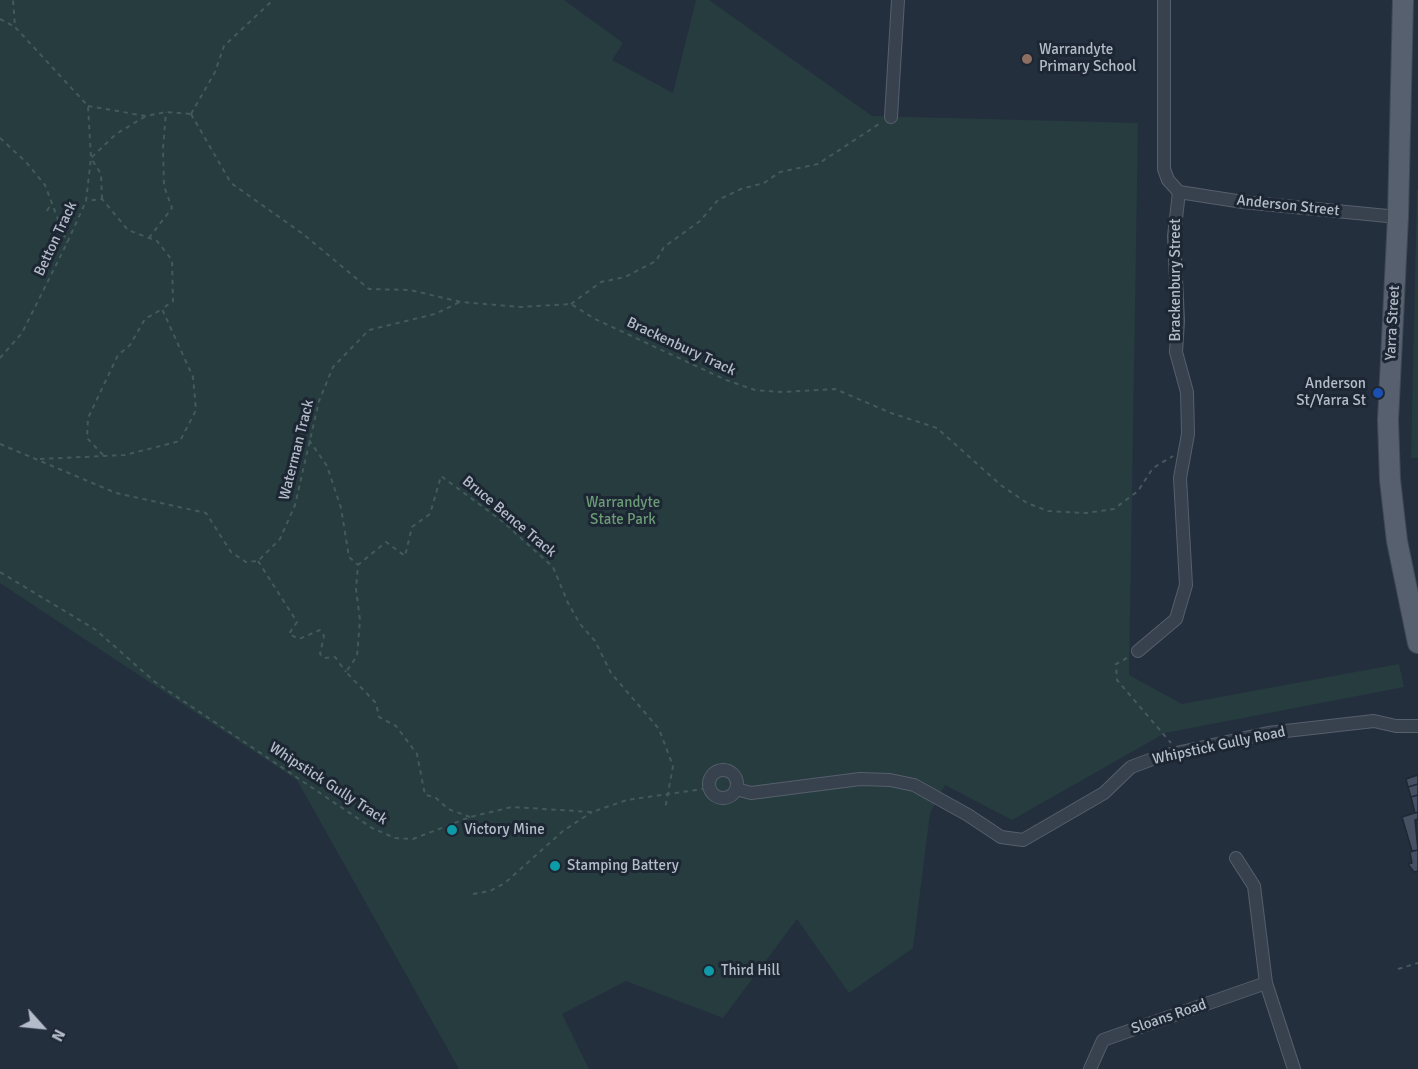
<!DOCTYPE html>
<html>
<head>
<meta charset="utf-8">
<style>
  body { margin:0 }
  #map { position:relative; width:1418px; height:1069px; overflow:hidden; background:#242f3e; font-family:Signika,sans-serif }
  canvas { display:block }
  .north { position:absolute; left:12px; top:997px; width:60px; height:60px; -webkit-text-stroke:4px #1d2633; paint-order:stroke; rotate:117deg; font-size:16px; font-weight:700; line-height:24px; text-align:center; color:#b4bcc9 }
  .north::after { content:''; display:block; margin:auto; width:21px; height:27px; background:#b4bcc9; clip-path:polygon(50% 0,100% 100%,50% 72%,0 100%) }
</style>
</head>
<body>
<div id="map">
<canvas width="1418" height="1069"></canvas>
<div class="north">N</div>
</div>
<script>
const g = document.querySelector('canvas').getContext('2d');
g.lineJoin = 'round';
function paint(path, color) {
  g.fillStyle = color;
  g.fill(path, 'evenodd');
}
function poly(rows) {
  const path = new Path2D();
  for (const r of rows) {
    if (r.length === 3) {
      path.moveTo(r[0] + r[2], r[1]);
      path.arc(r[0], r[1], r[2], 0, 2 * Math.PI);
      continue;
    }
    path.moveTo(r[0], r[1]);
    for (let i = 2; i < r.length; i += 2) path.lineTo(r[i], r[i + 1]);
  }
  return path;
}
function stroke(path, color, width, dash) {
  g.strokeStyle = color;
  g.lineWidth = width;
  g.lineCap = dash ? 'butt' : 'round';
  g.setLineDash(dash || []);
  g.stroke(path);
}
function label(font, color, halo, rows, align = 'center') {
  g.font = font + ' Signika,sans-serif';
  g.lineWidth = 6;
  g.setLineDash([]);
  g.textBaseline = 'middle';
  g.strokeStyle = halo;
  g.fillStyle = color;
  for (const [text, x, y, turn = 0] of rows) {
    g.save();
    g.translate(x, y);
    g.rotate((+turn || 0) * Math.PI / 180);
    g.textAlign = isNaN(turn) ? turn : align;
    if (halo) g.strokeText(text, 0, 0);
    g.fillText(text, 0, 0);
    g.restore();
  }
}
paint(poly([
  [0,0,564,0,623,43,612,60,673,93,696,0,709,0,872,116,1138,123,1129,675,1182,704,1399,664,1404,687,1165,733,1012,820,945,785,930,813,913,948,849,993,797,919,723,1018,626,981,562,1014,589,1069,459,1069,297,780,0,583],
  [1417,190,1418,190,1418,458,1411,458]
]), '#263c3f');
const building = poly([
  [1418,775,1418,784,1408,787,1406,779,1418,775],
  [1418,784,1418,795,1411,797,1408,787,1418,784],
  [1418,795,1418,812,1415,813,1411,797,1418,795],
  [1418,812,1418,819,1415,820,1418,850,1412,851,1402,817,1418,812],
  [1418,850,1418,871,1414,872,1408,864,1412,863,1410,852,1418,850]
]);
paint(building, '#455162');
stroke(building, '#1f2835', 1.5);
const minor = poly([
  [891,117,898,0],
  [1179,192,1243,202,1398,217],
  [1138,651,1176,619,1186,585,1180,478,1188,434,1187,392,1176,352,1178,321,1174,236,1179,192,1168,180,1164,169,1164,0],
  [723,784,14],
  [736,789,751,793,860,779,890,780,914,785,968,815,1001,837,1023,840,1104,793,1131,767,1158,757,1268,733,1374,721,1396,726,1418,726],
  [1236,858,1254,886,1266,983,1294,1069],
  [1090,1069,1103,1040,1266,983]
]);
const primary = poly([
  [1403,0,1398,217,1388,420,1390,480,1397,541,1418,643]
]);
stroke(minor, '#565f6c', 14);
stroke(primary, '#414a57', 22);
stroke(poly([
  [0,19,15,27],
  [88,106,146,116,166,112,191,114],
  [191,114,231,183,303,234,369,289,410,290,461,302,521,307,571,304,595,319,726,380,755,390,780,392,835,389,891,413,937,428,1002,486,1027,503,1048,511,1086,513,1114,509,1138,491,1153,468,1173,456],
  [191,114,215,72,224,46,273,0],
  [0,138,26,162,45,185,67,243],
  [102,199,101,174,91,158,116,134,146,116],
  [47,211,52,202],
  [149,238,172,208,164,186,163,148,166,112],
  [571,304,601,282,625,277,656,261,664,247,700,221,718,200,741,189,764,183,780,172,818,164,882,122],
  [0,358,22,333,67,243,86,201,91,158,88,106,15,27,13,0],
  [309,440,327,466,341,508,349,557,358,565],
  [0,444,116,493,206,513,231,552,246,562,258,561,280,539,295,505,319,401,333,367,369,330,435,314,460,302],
  [103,455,87,438,88,418,118,355,130,345,145,319,162,309],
  [40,459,125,455,180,441,196,410,193,377,162,309,173,301,172,260,157,241,128,230,102,199,86,201],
  [258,561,297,622,289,634,299,639,320,630,324,636,320,654,324,658,335,657,346,672],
  [0,572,96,630,155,682,372,828,395,838,413,839,470,817,512,807,592,812,627,800,710,788],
  [1127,658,1116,664,1117,680,1171,743],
  [470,817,448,809,435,797,425,795,417,754,396,726,379,717,376,703,346,672,357,656,360,620,356,589,358,565,386,542,405,556,412,527,430,514,441,476,502,521,553,567,568,603,580,624,595,641,611,673,659,729,673,766,665,809],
  [473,894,490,891,505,883,563,831,592,812],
  [1398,969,1418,963]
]), '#44595c', 2, [4.5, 4.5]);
stroke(minor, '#38414e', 12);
stroke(primary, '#56606e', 20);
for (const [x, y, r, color] of [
  [1027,59,6,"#8d6e63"],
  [1378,393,6,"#1a4fb4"],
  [452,830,6,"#0f9aa8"],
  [555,866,6,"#0f9aa8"],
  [709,971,6,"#0f9aa8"]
]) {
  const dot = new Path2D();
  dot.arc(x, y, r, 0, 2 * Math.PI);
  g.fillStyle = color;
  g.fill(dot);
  stroke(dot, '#1d2633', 2);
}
label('15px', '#b4bcc9', '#1d2633', [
  ["Warrandyte",1039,50],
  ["Primary School",1039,67],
  ["Anderson",1366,384,"right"],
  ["St/Yarra St",1366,401,"right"],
  ["Victory Mine",464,830],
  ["Stamping Battery",567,866],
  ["Third Hill",721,971]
], 'left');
label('15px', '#b4bcc9', '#1d2633', [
  ["Anderson Street",1288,206,6],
  ["Betton Track",56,239,-65],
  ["Brackenbury Street",1176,280,-90],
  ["Yarra Street",1393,323,-87],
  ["Brackenbury Track",681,347,25],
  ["Waterman Track",297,450,-76],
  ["Bruce Bence Track",509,517,40],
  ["Whipstick Gully Road",1219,746,-12],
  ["Whipstick Gully Track",328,784,33],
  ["Sloans Road",1169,1017,-19]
]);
label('15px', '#6b9a76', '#1d2633', [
  ["Warrandyte",623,503],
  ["State Park",623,520]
]);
</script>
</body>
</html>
